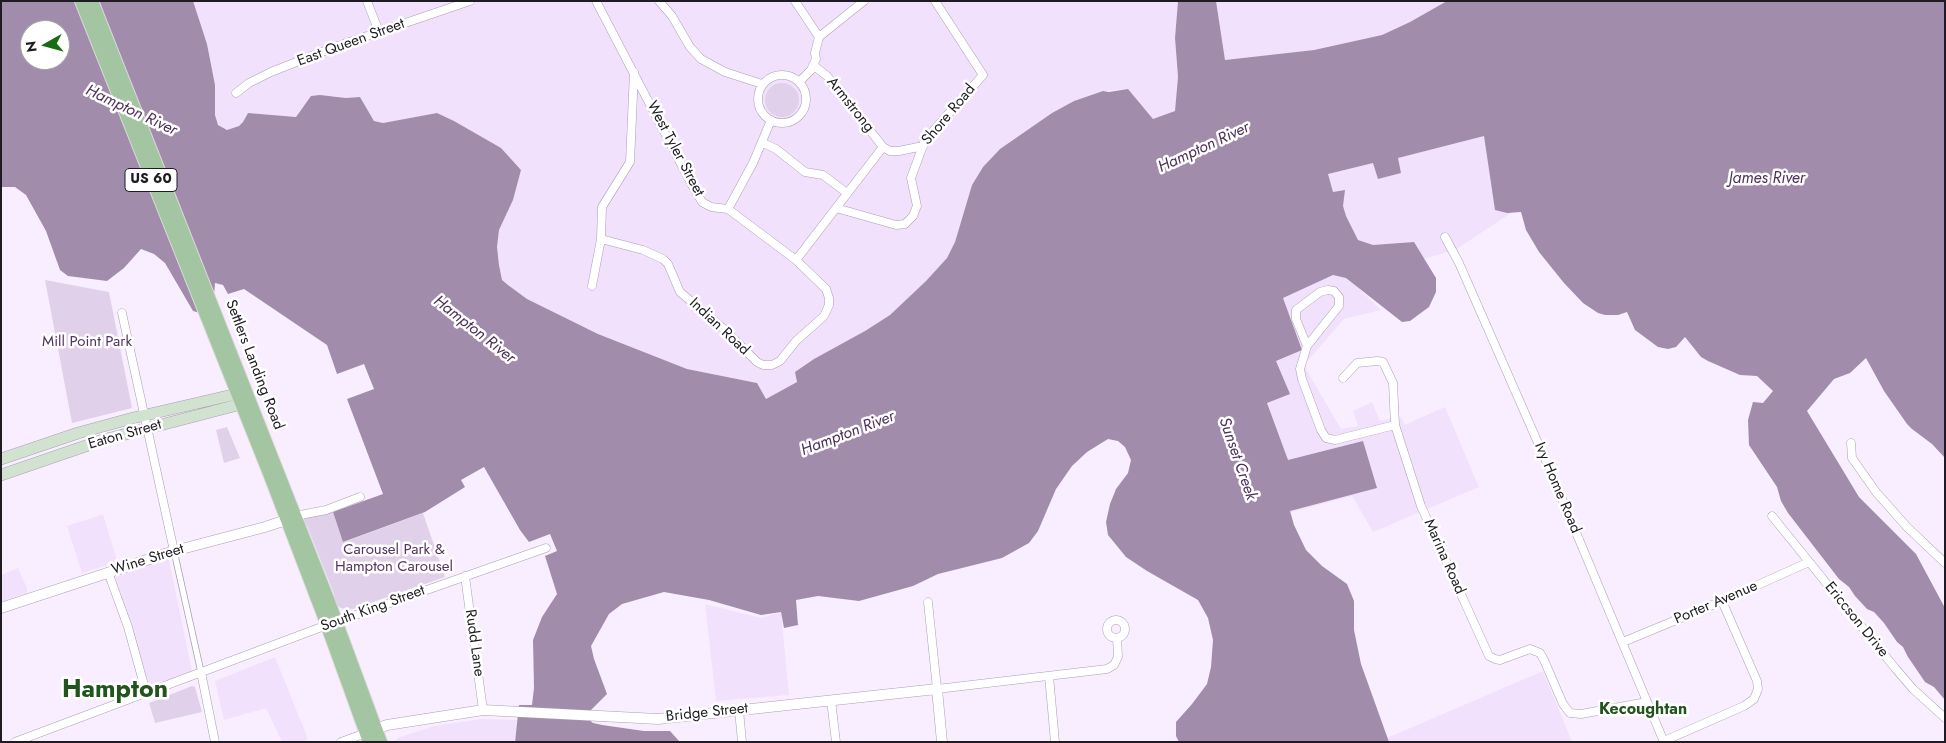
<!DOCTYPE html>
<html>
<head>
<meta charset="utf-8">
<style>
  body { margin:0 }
  #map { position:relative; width:1946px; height:743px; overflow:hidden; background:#f9eeff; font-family:Jost,sans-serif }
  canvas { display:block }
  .frame { position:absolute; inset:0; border:2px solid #1f1b22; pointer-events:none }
  .north { position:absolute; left:20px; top:20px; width:50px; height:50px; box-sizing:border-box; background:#fff; border:1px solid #a5a4a7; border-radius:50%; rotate:263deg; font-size:14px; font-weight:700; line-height:20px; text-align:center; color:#1f1b22 }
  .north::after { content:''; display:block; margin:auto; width:18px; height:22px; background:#186c13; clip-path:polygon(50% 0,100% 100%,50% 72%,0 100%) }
</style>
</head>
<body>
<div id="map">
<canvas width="1946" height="743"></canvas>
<div class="frame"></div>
<div class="north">N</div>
</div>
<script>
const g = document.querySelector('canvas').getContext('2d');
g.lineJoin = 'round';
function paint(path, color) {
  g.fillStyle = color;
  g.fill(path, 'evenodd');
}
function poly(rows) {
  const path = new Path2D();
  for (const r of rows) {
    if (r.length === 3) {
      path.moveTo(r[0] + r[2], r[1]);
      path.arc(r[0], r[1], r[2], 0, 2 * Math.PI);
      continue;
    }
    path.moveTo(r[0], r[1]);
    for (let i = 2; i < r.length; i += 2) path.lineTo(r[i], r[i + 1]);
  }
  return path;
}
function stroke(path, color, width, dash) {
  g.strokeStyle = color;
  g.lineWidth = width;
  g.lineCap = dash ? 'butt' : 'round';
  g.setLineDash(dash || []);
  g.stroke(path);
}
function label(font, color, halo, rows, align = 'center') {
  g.font = font + ' Jost,sans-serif';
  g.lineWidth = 5;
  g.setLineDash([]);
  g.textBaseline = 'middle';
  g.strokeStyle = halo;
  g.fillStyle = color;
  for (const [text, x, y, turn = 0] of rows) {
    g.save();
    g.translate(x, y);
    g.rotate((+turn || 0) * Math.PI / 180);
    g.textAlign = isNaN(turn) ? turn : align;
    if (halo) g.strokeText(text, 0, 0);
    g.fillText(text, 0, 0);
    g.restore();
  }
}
paint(poly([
  [193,1,1178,1,1175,38,1178,77,1176,111,1153,119,1128,89,1103,91,1074,101,1052,113,1000,149,983,167,972,185,955,242,947,258,926,281,890,315,841,346,797,382,766,399,757,383,687,369,598,334,527,299,508,285,502,280,499,265,497,247,499,230,513,200,521,170,475,134,454,121,437,113,383,123,374,121,360,97,346,98,333,96,303,106,296,117,248,113,243,122,239,126,228,130,218,125,215,115,215,85,207,44],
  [1216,1,1447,1,1410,22,1382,35,1314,50,1225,60],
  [1492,127,1528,202,1455,250,1417,261,1348,247,1321,166],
  [1282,174,1355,285,1381,310,1344,319,1306,363,1306,369,1341,429,1358,426,1353,411,1372,402,1380,421,1401,417,1404,425,1445,407,1479,487,1373,532,1352,496,1232,528],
  [101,515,103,515,117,560,114,563,82,573,67,526],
  [166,559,169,560,192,671,191,673,153,684,149,684,116,579,117,575],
  [18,568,27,588,27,593,1,602,1,575],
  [705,604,761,618,781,612,789,695,716,701],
  [275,657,308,739,304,742,282,742,266,708,224,720,215,681],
  [1543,671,1572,742,1388,742,1387,738],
  [481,719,518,720,514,742,395,741,400,737,434,726]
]), '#f2e1fc');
paint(poly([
  [782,100,17],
  [45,280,109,292,132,408,72,423],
  [227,427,240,458,224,463,216,430],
  [333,512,344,542,423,513,445,577,353,609,347,610,341,608,336,605,333,597,334,594,307,526,304,525,304,520,305,518],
  [192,686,195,687,202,712,155,723,149,703]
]), '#e1d0ea');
paint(poly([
  [1,1,193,1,207,44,215,85,215,115,218,125,227,130,239,126,243,122,248,113,296,117,311,96,320,95,346,98,360,97,374,121,383,123,437,113,454,121,501,148,521,170,513,200,499,230,497,247,499,265,502,280,508,285,527,299,598,334,687,369,757,383,766,399,797,382,795,372,814,359,865,331,890,315,926,281,947,258,955,242,972,185,983,167,1000,149,1052,113,1074,101,1103,91,1109,92,1128,89,1153,119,1175,111,1178,77,1175,38,1178,1,1216,1,1225,60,1314,50,1382,35,1410,22,1447,1,1945,1,1945,458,1932,444,1912,429,1907,424,1884,391,1866,358,1850,373,1834,379,1807,411,1859,497,1916,554,1945,608,1945,700,1934,687,1925,682,1908,657,1903,647,1897,642,1884,623,1874,612,1867,609,1855,596,1849,587,1839,579,1788,513,1781,501,1777,487,1749,445,1748,420,1753,402,1763,403,1773,391,1757,376,1740,375,1708,361,1701,357,1685,337,1676,347,1668,349,1658,347,1635,330,1627,312,1618,315,1605,315,1598,313,1583,303,1564,283,1539,252,1526,230,1521,212,1507,213,1495,210,1484,136,1398,158,1401,173,1378,179,1373,163,1328,174,1333,192,1345,190,1343,206,1346,216,1358,240,1373,245,1414,242,1436,278,1436,292,1429,307,1410,321,1402,322,1346,278,1333,275,1283,298,1302,350,1276,361,1290,394,1267,403,1288,460,1363,441,1377,488,1290,511,1294,525,1306,550,1322,566,1347,584,1354,601,1354,630,1361,664,1389,742,1179,742,1176,736,1176,722,1192,704,1207,684,1211,667,1213,640,1208,618,1198,600,1147,571,1126,557,1108,535,1106,522,1110,504,1116,489,1128,473,1131,460,1125,447,1118,441,1108,439,1087,452,1072,466,1056,489,1038,531,1029,543,1002,558,938,574,913,586,859,601,818,596,796,600,798,625,784,628,781,612,761,615,709,600,664,592,622,604,609,614,591,646,594,659,607,694,591,710,587,718,593,723,602,725,644,731,670,731,680,742,515,742,519,705,532,705,534,688,533,640,542,617,557,594,545,556,557,551,550,534,529,542,520,530,484,467,461,480,465,487,425,512,343,542,333,512,383,494,347,399,374,389,364,364,337,374,327,345,244,289,228,294,223,285,215,283,214,296,200,313,193,311,165,263,154,254,141,249,124,268,107,281,68,276,60,270,46,231,26,195,15,187,1,187],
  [30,30,60,30,60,60,30,60]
]), '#a18dab');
const pedestrian = poly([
  [174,551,201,672]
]);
const minor = poly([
  [367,1,379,32],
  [596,1,693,187,702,202,711,207,728,209,796,260,826,289,829,298,829,305,824,316,796,341,780,361,772,365,763,365,757,362,725,330,680,292,668,264,663,259,643,250,601,239],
  [659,1,672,16,690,47,701,59,725,72,762,84],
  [795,1,819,37,815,53,816,59,811,70,799,82],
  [819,37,864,1],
  [813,65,827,76,883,147,890,151,899,151,923,146],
  [782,99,24],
  [236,93,249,83,271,72,332,48,470,1],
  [763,143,776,149,805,172,823,175,847,193],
  [836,208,896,225,905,224,913,216,917,206,911,178,925,140,983,75,935,1],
  [728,209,753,163,771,120],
  [1445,237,1459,263,1549,468,1664,742],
  [796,260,883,147],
  [592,286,601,239,602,207,630,162,634,72],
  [122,313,174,551],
  [1307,346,1296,319,1296,310,1320,292,1328,290,1334,291,1339,297,1339,306,1307,346,1300,369,1302,379,1321,430,1326,438,1335,440,1395,425,1421,506,1489,656,1495,659,1500,660,1530,649,1540,653,1544,660,1563,704,1570,713,1581,714,1647,702],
  [1343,378,1357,363,1377,361,1383,362,1393,383,1395,425],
  [1851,443,1852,458,1876,492,1907,527,1945,563],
  [295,516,326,510,360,497],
  [1772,516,1895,668,1913,689,1945,718],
  [108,572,128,627,144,685],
  [465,576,483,710],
  [928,602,937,689,1107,669,1114,665,1118,657,1117,638],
  [1116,629,9],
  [1623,642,1722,601,1809,562],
  [201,672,215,742],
  [1049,676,1055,742],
  [831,700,836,742],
  [739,710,742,742],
  [1664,741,1744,706,1754,699,1758,689,1757,681,1722,601],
  [15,742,319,628,546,548],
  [341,742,366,733]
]);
const tertiary = poly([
  [1,608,174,551,265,527,292,518],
  [370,731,387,725,483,710,658,719,937,689,942,742]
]);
const secondary = poly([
  [1,459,78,433,133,418,245,392],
  [1,475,103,440,249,402]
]);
const primary = poly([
  [81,1,270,476,322,612,369,742],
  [92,1,328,599,381,742]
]);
stroke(pedestrian, '#ab9fb2', 7);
stroke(minor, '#ab9fb2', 9);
stroke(tertiary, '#ab9fb2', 11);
stroke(secondary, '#ab9fb2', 12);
stroke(primary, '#dbdbdc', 14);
stroke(pedestrian, '#fff', 5.5);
stroke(minor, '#fff', 8);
stroke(tertiary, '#fff', 10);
stroke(secondary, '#d1e2d0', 11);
stroke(primary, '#a4c5a1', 12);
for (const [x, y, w] of [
  [151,180,52]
]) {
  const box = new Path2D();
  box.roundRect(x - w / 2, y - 11.5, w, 23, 4);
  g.fillStyle = '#fff';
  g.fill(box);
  stroke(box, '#1f1b22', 1);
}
label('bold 14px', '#1f1b22', null, [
  ["US 60",151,180]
]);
label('15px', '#1f1b22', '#fff', [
  ["East Queen Street",351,43,-20],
  ["Armstrong",850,105,51],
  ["Shore Road",949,115,-50],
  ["West Tyler Street",675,149,62],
  ["Indian Road",719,327,43],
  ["Settlers Landing Road",254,365,69],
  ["Eaton Street",125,435,-16],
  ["Ivy Home Road",1557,488,67],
  ["Marina Road",1444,557,66],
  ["Wine Street",148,560,-17],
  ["Porter Avenue",1716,603,-23],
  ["South King Street",373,609,-20],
  ["Ericcson Drive",1856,620,51],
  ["Rudd Lane",474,643,82],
  ["Bridge Street",707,713,-6]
]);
label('15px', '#51345f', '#fff', [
  ["Mill Point Park",87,342],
  ["Carousel Park &",394,550],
  ["Hampton Carousel",394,567]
]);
label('italic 16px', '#4d305b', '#fff', [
  ["Hampton River",131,111,25],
  ["Hampton River",1204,148,-25],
  ["James River",1767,179],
  ["Hampton River",474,330,38],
  ["Hampton River",848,434,-21],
  ["Sunset Creek",1237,459,71]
]);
label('bold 16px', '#22541e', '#fff', [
  ["Kecoughtan",1643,710]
]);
label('bold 25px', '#22541e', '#fff', [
  ["Hampton",115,691]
]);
</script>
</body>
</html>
